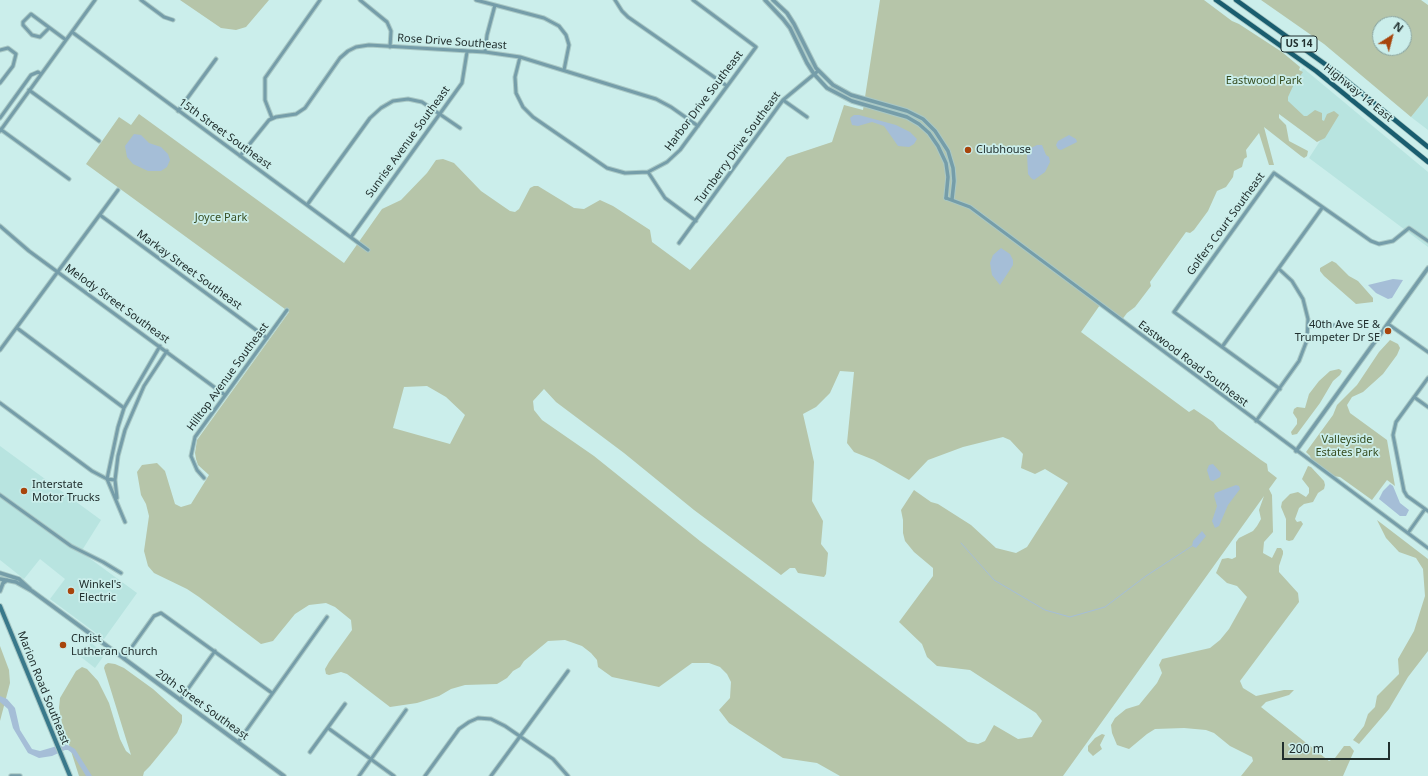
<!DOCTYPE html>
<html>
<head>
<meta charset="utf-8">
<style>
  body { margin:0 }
  #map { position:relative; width:1428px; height:776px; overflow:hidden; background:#cbeeeb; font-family:"Noto Sans",sans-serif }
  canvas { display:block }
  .north { position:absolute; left:1372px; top:16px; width:40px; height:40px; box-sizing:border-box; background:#cbeeeb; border:1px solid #87a29f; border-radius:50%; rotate:36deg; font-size:11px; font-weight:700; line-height:16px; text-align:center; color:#212f2e }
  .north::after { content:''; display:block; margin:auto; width:14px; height:18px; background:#a8450c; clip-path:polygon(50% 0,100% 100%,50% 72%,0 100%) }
  .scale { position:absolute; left:1282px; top:742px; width:108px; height:18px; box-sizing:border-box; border:2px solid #212f2e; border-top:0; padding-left:5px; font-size:12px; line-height:14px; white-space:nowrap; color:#212f2e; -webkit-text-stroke:3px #cbeeeb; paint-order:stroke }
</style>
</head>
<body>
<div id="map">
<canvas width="1428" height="776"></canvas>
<div class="north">N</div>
<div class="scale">200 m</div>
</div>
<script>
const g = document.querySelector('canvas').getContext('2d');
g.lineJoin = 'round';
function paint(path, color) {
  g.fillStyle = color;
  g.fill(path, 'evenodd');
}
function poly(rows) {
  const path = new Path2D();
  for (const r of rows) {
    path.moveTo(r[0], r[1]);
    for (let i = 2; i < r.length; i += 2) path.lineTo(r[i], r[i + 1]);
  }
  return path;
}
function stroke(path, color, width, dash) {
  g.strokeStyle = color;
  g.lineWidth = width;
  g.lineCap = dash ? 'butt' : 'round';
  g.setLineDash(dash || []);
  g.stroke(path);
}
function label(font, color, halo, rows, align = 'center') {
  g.font = font + ' "Noto Sans",sans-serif';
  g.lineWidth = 3.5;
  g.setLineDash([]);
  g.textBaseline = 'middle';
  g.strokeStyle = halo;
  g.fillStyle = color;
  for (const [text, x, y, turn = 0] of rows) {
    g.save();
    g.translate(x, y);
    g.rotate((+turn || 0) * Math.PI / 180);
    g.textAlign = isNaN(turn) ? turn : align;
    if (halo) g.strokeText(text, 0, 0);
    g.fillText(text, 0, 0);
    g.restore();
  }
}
paint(poly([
  [1303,68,1428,172,1428,247,1309,158,1322,138,1277,102],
  [1428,96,1428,130,1411,117],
  [0,446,101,520,81,552,137,593,104,639,50,599,65,579,40,559,24,579,0,560],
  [91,643,105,654,95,668,81,657]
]), '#b8e4e0');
paint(poly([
  [180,0,269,0,246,27,236,30,221,28],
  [880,0,1204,0,1232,21,1239,24,1282,52,1300,67,1299,70,1303,72,1294,84,1288,97,1288,101,1304,116,1307,116,1315,110,1322,113,1322,120,1324,121,1327,114,1334,111,1339,115,1325,138,1317,142,1279,114,1279,118,1286,125,1289,141,1308,151,1307,156,1304,158,1301,156,1264,127,1274,165,1269,165,1259,133,1246,150,1247,157,1244,159,1242,167,1234,171,1233,177,1226,187,1217,191,1208,211,1194,230,1190,233,1186,232,1150,282,1151,286,1135,307,1127,313,1121,321,1100,305,1081,332,1189,412,1194,409,1213,422,1219,429,1261,460,1267,464,1268,471,1277,478,1269,489,1272,495,1273,532,1264,542,1263,553,1272,558,1277,548,1281,548,1283,551,1283,554,1279,566,1279,572,1298,593,1299,602,1240,681,1243,688,1256,696,1284,690,1294,690,1289,695,1266,702,1261,707,1329,761,1335,758,1344,746,1350,746,1354,751,1343,776,1241,776,1253,761,1252,757,1230,746,1214,733,1206,730,1184,728,1155,729,1147,734,1129,749,1117,745,1112,733,1111,725,1115,718,1126,709,1139,705,1157,683,1162,673,1159,665,1162,659,1210,648,1220,640,1229,629,1247,597,1237,586,1227,583,1216,573,1222,559,1228,558,1232,559,1236,557,1236,542,1239,538,1253,531,1257,526,1261,519,1259,510,1264,496,1063,776,840,776,817,763,783,758,729,723,719,710,730,698,731,682,727,674,720,667,709,663,692,663,659,687,612,677,598,667,597,660,591,653,582,646,565,640,548,641,524,661,520,667,513,671,507,678,497,684,465,685,451,689,439,696,417,703,390,707,347,674,341,672,329,675,326,674,325,669,329,662,352,630,351,620,335,607,326,603,309,605,295,614,273,641,261,644,199,597,187,589,154,573,148,566,144,551,149,516,146,504,141,495,137,472,142,465,157,463,165,471,175,504,181,507,191,504,209,475,198,465,196,459,195,453,197,440,289,312,86,164,119,117,131,125,139,114,344,263,382,209,401,200,427,173,436,160,443,159,454,163,481,191,510,211,515,212,519,209,530,188,534,186,538,186,574,208,584,209,600,200,613,206,650,230,652,242,690,270,787,157,832,142,844,105,863,110],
  [840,371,854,372,847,443,854,452,874,460,909,480,928,460,963,447,1003,437,1010,440,1023,454,1021,468,1035,474,1045,469,1068,483,1027,547,1016,553,996,548,971,525,938,504,931,502,914,490,901,510,903,520,903,533,905,541,914,552,933,568,933,576,899,622,922,644,927,657,937,666,970,670,1036,713,1042,721,1032,737,1018,739,994,725,985,741,978,744,968,742,700,541,594,456,542,420,534,410,533,401,544,389,556,402,624,453,694,510,781,575,790,568,795,568,798,573,824,577,826,574,828,553,821,544,823,521,812,501,814,462,803,414,816,407,830,393],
  [427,386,446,397,465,415,450,444,393,428,404,387],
  [1261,0,1421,0,1428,5,1428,96,1411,117,1324,44],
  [1380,24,1404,24,1404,48,1380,48],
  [1332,261,1336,263,1349,276,1358,281,1373,298,1373,302,1356,304,1324,276,1320,271,1320,268],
  [1390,340,1398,344,1400,348,1397,355,1383,374,1363,392,1352,397,1347,405,1350,413,1387,440,1395,486,1387,480,1372,500,1340,477,1332,476,1311,459,1310,456,1306,452,1333,415,1337,405,1357,385,1379,352],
  [1339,369,1342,371,1340,375,1333,381,1320,403,1297,434,1292,435,1291,432,1297,424,1297,419,1293,413,1294,409,1297,407,1305,408,1309,394,1319,381,1330,371],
  [1308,466,1311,467,1324,481,1325,485,1324,489,1318,493,1313,502,1304,504,1299,508,1295,519,1297,522,1301,521,1303,524,1293,540,1289,541,1286,540,1286,519,1281,507,1282,502,1290,494,1298,492,1306,497,1309,493,1309,488,1302,479],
  [1377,520,1428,559,1428,651,1408,677,1389,709,1359,744,1353,740,1364,726,1368,714,1375,707,1377,696,1399,674,1398,659,1414,631,1425,596,1423,569,1416,558,1399,552,1386,538],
  [0,646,9,670,10,683,0,721],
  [108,663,115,664,124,668,153,689,182,715,182,722,177,733,150,766,144,772,143,776,79,776,62,723,59,708,60,698,76,671,82,667,87,669,98,681,109,703,120,739,126,751,131,755,104,668,105,665],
  [1102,734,1105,735,1100,745,1102,749,1093,756,1088,751,1088,746,1095,738]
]), '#b6c5a9');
paint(poly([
  [854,115,859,115,896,125,910,132,917,139,914,144,909,147,898,146,884,126,872,122,858,126,852,125,850,118],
  [134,134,141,135,149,143,161,147,168,154,170,160,167,167,161,171,148,171,133,164,127,157,125,146],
  [1069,135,1076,139,1077,142,1061,150,1058,149,1056,145,1058,141],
  [1037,145,1042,145,1046,155,1049,157,1050,162,1045,172,1034,180,1031,178,1028,174,1027,154,1029,149],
  [1001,248,1010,254,1013,260,1013,265,1000,285,992,275,990,263,993,255],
  [1393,279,1403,280,1392,298,1388,299,1376,293,1368,285],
  [1213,464,1221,473,1220,477,1213,481,1210,480,1207,470,1209,465],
  [1390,484,1393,486,1400,503,1409,510,1406,516,1400,516,1379,499,1383,491],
  [1236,485,1239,486,1240,489,1228,505,1219,526,1215,528,1212,521,1217,506,1214,496,1215,493],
  [1202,531,1206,536,1196,548,1192,546,1193,541],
  [0,696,7,699,15,708,20,730,32,749,40,751,64,744,70,746,75,749,92,776,86,776,72,753,68,750,65,750,52,756,39,758,28,753,13,728,8,709,0,702]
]), '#a5bed7');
stroke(poly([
  [961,543,994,580,1045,610,1070,617,1105,607,1146,576,1192,546]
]), '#a5bed7', 1);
const minor = poly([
  [141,0,164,17,173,20],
  [360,0,387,22,391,31,390,47],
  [476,0,544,18,559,26,566,35,569,45,564,70],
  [615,0,622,11,628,17,727,86],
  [49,28,40,37,32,35,23,25,23,22,31,14,66,40],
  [72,32,368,250],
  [0,50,8,48,16,54,13,66,0,83],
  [485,52,487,35,495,5],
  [520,57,515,77,516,93,523,107,533,117,607,168,625,173,648,172,667,162,680,150,756,47,693,0],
  [29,90,99,141],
  [783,100,807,117],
  [178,111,216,59],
  [0,118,31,75,38,72,41,74],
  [272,118,265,100,265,78,320,0],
  [0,129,69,179],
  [0,131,95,0],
  [240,156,269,120,276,117,296,114,305,108,340,58,348,51,356,47,369,45,485,52,520,57,656,99,671,107,698,126],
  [648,172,665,198,696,221],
  [946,198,970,207,1428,548],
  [307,205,370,118,381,108,393,101,408,99,422,102,460,128],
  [100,215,267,338],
  [0,226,29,251,225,395],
  [351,237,462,83,467,52],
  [679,243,783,100,818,71],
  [1388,324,1428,352],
  [1308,326,1346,325],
  [17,328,124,408],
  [1222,347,1322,208],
  [0,350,118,190],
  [1428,378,1396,422,1393,435,1404,491,1407,496,1428,511],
  [1280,389,1174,312,1274,173,1371,241,1379,244,1393,241,1409,228,1428,241],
  [1414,397,1428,407],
  [0,403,92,471,107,479,115,480],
  [1256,421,1299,361,1307,340,1308,319,1303,299,1292,281,1279,269],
  [204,478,197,470,191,456,195,437,287,310],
  [0,495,71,546,103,562,121,573],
  [117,498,115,480,118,456,125,430,144,386,167,351],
  [125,522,107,479,118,427,124,408,160,346],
  [1408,533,1425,509],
  [124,658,154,616,161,613,272,693],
  [180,700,215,651],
  [328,728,394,776],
  [238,742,327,617],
  [310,752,345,704],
  [359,776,406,710],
  [425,776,459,729,469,722,478,718,491,719,505,726,553,759,568,776],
  [491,776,568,671]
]);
const tertiary = poly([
  [765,0,783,19,790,28,807,63,814,74,827,88,852,101,907,117,919,124,929,133,938,146,946,163,948,177,946,198],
  [773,0,787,13,794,24,816,68,833,85,851,95,907,111,923,119,935,131,948,151,953,168,954,181,952,199],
  [1296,451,1428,268],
  [0,573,19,579,30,589],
  [0,579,16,582,32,591,284,776],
  [0,591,3,583,7,580],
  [11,776,20,776]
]);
const secondary = poly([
  [0,606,70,776]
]);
const primary = poly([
  [1216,0,1316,71,1428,162],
  [1236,0,1336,72,1428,147]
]);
stroke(minor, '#a9c8c5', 5);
stroke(tertiary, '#a9c8c5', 5.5);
stroke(secondary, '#a9c8c5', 6);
stroke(primary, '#a9c8c5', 6);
stroke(minor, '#759da9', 3);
stroke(tertiary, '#759da9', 3.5);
stroke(secondary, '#39798b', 4);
stroke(primary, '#195d6f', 4.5);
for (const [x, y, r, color] of [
  [968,150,4,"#a8450c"],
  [1388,331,4,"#a8450c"],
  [24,491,4,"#a8450c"],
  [71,591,4,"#a8450c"],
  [63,645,4,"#a8450c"]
]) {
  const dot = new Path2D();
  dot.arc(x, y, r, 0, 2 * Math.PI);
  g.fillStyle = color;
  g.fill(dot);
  stroke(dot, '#cbeeeb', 1.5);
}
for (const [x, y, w] of [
  [1299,44,36]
]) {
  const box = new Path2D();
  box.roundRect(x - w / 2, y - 8, w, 16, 3);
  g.fillStyle = '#cbeeeb';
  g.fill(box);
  stroke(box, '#212f2e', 1);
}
label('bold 10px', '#212f2e', null, [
  ["US 14",1299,44]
]);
label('11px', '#212f2e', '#cbeeeb', [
  ["Rose Drive Southeast",452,42,4],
  ["Highway 14 East",1358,93,39],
  ["Harbor Drive Southeast",704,101,-53],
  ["15th Street Southeast",225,134,36],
  ["Sunrise Avenue Southeast",408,142,-54],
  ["Turnberry Drive Southeast",738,148,-54],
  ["Golfers Court Southeast",1226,224,-54],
  ["Markay Street Southeast",189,270,36],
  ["Melody Street Southeast",117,304,36],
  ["Eastwood Road Southeast",1193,364,37],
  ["Hilltop Avenue Southeast",228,377,-54],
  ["Marion Road Southeast",43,688,68],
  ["20th Street Southeast",202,705,36]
]);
label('11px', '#364d20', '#cbeeeb', [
  ["Eastwood Park",1264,81],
  ["Joyce Park",221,218],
  ["Valleyside",1347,440],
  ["Estates Park",1347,453]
]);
label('11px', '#212f2e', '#cbeeeb', [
  ["Clubhouse",976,150],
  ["40th Ave SE &",1380,325,"right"],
  ["Trumpeter Dr SE",1380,338,"right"],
  ["Interstate",32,485],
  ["Motor Trucks",32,498],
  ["Winkel's",79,585],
  ["Electric",79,598],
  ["Christ",71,639],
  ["Lutheran Church",71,652]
], 'left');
</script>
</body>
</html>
